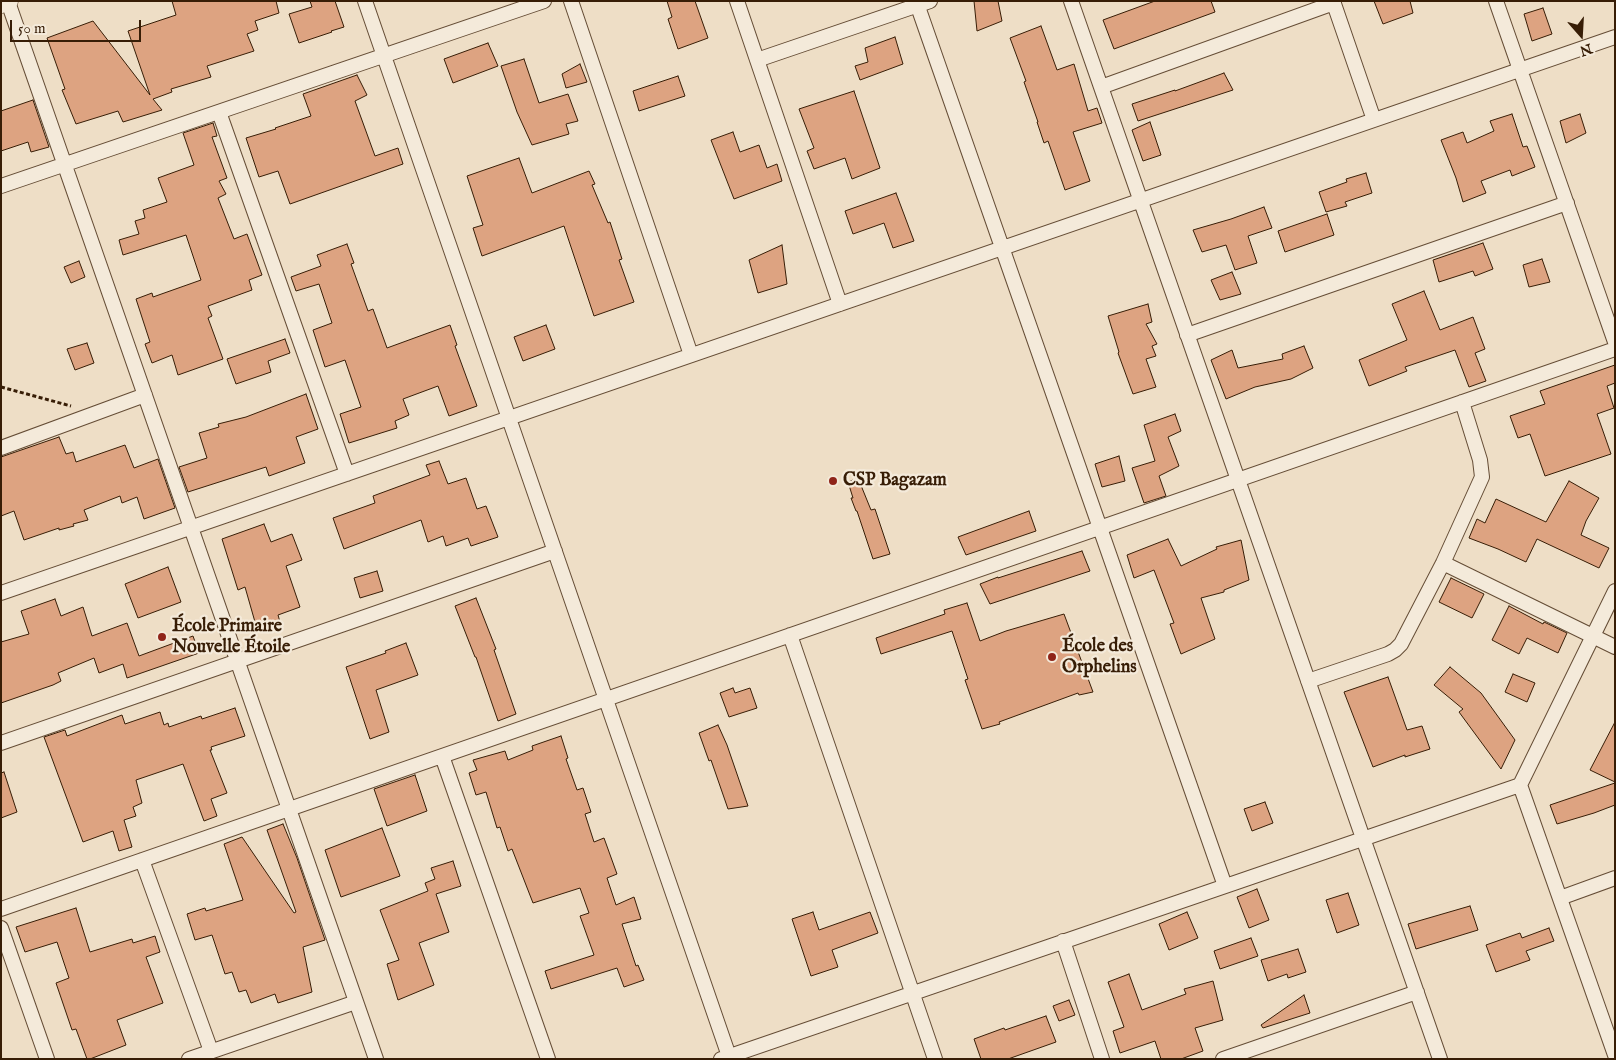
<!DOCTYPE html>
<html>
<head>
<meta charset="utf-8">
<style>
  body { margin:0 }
  #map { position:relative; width:1616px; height:1060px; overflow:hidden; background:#eedec6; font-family:"IM FELL English",serif }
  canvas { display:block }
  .frame { position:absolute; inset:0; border:2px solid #371d06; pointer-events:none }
  .north { position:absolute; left:1556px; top:10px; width:50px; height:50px; -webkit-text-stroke:4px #f4eada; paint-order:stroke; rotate:161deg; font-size:14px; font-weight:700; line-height:20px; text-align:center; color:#371d06 }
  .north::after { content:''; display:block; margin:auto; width:18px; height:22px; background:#371d06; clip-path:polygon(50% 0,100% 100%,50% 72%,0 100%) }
  .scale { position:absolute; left:10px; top:20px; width:131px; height:22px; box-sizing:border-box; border:2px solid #371d06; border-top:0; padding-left:6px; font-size:15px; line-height:18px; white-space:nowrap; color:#371d06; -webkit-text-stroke:4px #f4eada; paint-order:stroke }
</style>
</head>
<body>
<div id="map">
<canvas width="1616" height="1060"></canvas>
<div class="frame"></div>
<div class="north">N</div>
<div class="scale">50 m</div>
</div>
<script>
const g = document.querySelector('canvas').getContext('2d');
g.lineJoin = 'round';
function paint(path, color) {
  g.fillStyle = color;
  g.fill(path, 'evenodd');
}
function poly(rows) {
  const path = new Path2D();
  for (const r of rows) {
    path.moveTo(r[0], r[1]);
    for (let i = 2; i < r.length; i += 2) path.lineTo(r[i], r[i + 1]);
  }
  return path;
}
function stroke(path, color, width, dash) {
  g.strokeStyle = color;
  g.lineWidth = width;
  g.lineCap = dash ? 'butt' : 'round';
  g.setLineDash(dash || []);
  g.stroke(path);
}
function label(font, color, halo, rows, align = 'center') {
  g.font = font + ' "IM FELL English",serif';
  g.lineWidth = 4.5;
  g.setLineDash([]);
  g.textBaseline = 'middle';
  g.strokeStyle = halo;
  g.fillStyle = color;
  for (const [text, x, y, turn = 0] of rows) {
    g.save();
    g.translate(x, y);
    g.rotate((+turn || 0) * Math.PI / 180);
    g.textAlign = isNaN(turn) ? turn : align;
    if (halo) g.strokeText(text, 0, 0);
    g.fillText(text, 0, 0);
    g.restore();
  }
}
const building = poly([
  [172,1,276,1,279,13,255,21,258,30,247,34,254,51,207,66,211,77,171,89,172,92,153,99,162,110,123,122,118,111,76,124,62,90,65,89,47,38,93,21,150,95,128,31,176,15,172,1],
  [310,1,335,1,344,27,331,31,332,32,299,43,289,14,312,7,310,1],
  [667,1,695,1,708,38,678,49,668,19,672,17,667,1],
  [974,1,998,1,1002,21,977,31,974,1],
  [1155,1,1211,1,1215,12,1114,49,1103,20,1155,1],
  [1374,1,1410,1,1413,13,1383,24,1374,1],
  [1543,8,1552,34,1532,41,1524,14,1543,8],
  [1041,26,1057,70,1074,64,1088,111,1097,108,1102,123,1073,132,1090,181,1065,190,1048,141,1044,143,1037,122,1038,122,1024,82,1026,81,1010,38,1041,26],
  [895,37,903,64,860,80,855,66,868,62,865,48,895,37],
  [488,43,498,66,453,83,444,59,488,43],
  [524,59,539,103,568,94,578,121,566,124,569,134,532,145,517,112,501,66,524,59],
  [580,64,587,82,566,88,562,74,580,64],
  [1224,73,1233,90,1138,121,1132,104,1175,90,1175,91,1224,73],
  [357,75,367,95,355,101,375,156,398,148,403,164,290,204,278,171,259,177,246,138,276,129,275,128,311,116,303,94,357,75],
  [678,76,685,96,639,111,633,91,678,76],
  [854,91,880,168,852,179,845,158,814,169,807,151,814,148,799,109,854,91],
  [33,100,49,147,31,152,28,142,1,151,1,111,33,100],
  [1512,114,1523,147,1527,146,1535,167,1512,176,1510,170,1481,181,1486,193,1463,202,1456,178,1441,140,1463,132,1467,143,1494,131,1490,121,1512,114],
  [1580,114,1586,133,1566,143,1560,121,1580,114],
  [1150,122,1161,155,1143,161,1132,130,1150,122],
  [213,123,217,136,212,137,227,178,219,181,226,194,218,198,234,239,247,234,262,275,249,280,252,290,208,306,212,316,208,318,223,359,178,375,172,355,152,363,145,344,150,342,136,299,152,293,153,297,201,280,186,235,123,255,119,240,139,234,135,221,145,218,143,210,167,202,158,178,194,165,183,133,213,123],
  [733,132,740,152,759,145,767,168,777,164,782,181,734,199,711,140,733,132],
  [519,158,532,193,589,171,595,184,592,185,608,223,610,222,622,259,619,260,634,302,594,316,564,226,482,256,473,228,483,225,467,176,519,158],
  [1366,173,1372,193,1345,202,1347,206,1326,212,1319,192,1347,182,1346,179,1366,173],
  [896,193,914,241,893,248,884,223,853,234,845,211,896,193],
  [1264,207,1272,228,1248,236,1257,263,1235,270,1226,245,1202,252,1193,230,1231,219,1264,207],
  [1327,214,1334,235,1285,252,1278,231,1327,214],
  [1483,243,1493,269,1475,276,1473,271,1439,282,1433,260,1483,243],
  [347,244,354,263,351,264,368,311,373,309,387,348,450,325,457,345,455,346,477,406,449,416,438,386,403,399,409,415,395,421,397,428,349,443,340,414,361,407,345,360,325,367,313,330,332,323,319,284,296,291,291,277,321,266,317,255,347,244],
  [782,245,787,284,758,293,749,260,782,245],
  [1542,259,1550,282,1529,287,1523,265,1542,259],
  [79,261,85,277,71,283,64,267,79,261],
  [1232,272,1241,294,1220,300,1211,280,1232,272],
  [1424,291,1440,330,1473,317,1485,349,1475,353,1486,381,1469,387,1455,350,1405,367,1407,371,1369,386,1359,360,1407,340,1392,304,1424,291],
  [1148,304,1152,322,1146,324,1157,344,1152,346,1156,356,1146,359,1156,387,1133,394,1118,353,1119,352,1108,316,1148,304],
  [546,325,555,349,523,361,514,337,546,325],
  [285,339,290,353,268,361,271,372,236,384,227,359,285,339],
  [87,343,94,363,75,370,67,349,87,343],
  [1304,346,1313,368,1291,379,1255,387,1226,399,1211,360,1232,350,1238,368,1283,359,1282,354,1304,346],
  [1615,365,1615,383,1607,386,1614,408,1597,414,1611,454,1545,476,1530,434,1518,438,1510,416,1545,404,1540,391,1615,365],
  [306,394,318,429,296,437,305,463,269,476,266,467,188,492,179,467,207,458,199,433,219,427,218,424,246,417,306,394],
  [1175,414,1181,431,1168,437,1179,466,1159,476,1166,496,1144,503,1132,468,1155,461,1144,425,1175,414],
  [59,437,66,454,73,452,76,462,125,445,134,468,158,459,175,508,144,519,137,497,122,503,120,496,84,510,88,520,73,524,74,526,59,530,59,528,24,540,14,511,1,516,1,457,59,437],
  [1119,456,1125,481,1102,487,1095,464,1119,456],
  [439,461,448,484,466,478,477,509,486,506,498,537,471,546,468,538,446,546,443,536,428,542,421,520,344,549,333,518,375,503,373,496,430,475,426,465,439,461],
  [858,478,871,510,875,509,890,554,873,559,857,511,856,511,851,498,853,498,848,482,858,478],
  [1569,481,1599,498,1586,521,1581,535,1609,548,1599,568,1537,539,1526,562,1498,549,1469,538,1477,519,1485,523,1496,499,1546,522,1569,481],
  [1029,511,1036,531,966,555,958,537,1029,511],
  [264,524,271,542,292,534,302,560,286,566,300,607,278,615,280,622,257,629,245,587,238,590,222,539,264,524],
  [1168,539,1181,566,1217,549,1216,547,1241,540,1249,580,1224,590,1224,592,1201,598,1215,639,1181,654,1170,624,1174,623,1154,570,1134,578,1127,555,1168,539],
  [1082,551,1090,571,990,604,980,584,998,577,998,578,1082,551],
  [168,567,181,602,138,618,125,584,168,567],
  [377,571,383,591,360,598,354,578,377,571],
  [1451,578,1484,594,1472,618,1439,602,1451,578],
  [476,598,496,649,494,650,516,714,498,721,476,657,475,657,455,606,476,598],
  [55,599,61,616,83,607,92,636,127,623,139,656,193,636,199,653,127,678,123,664,99,673,94,658,58,673,61,681,53,685,1,703,1,642,29,634,21,611,55,599],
  [967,603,980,641,1006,631,1064,614,1093,692,1079,695,1078,693,999,722,1000,724,982,729,965,680,968,679,952,631,881,654,876,638,945,614,944,610,967,603],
  [1509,606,1543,624,1544,622,1567,633,1558,653,1527,638,1519,654,1492,640,1509,606],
  [406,643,418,675,376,690,389,732,370,739,346,667,386,653,385,651,406,643],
  [1450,667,1481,693,1515,740,1501,769,1459,712,1463,709,1434,685,1450,667],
  [1513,674,1535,683,1527,702,1505,692,1513,674],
  [1388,677,1407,730,1422,726,1430,749,1405,757,1405,755,1373,767,1344,692,1388,677],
  [733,688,735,693,750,688,757,708,729,717,720,693,733,688],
  [235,708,245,736,211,747,212,750,210,750,227,793,211,799,217,816,204,821,183,764,136,780,142,803,133,807,136,816,124,820,132,847,119,851,113,831,83,842,44,737,65,730,67,736,122,715,125,724,160,712,164,725,168,723,169,727,201,716,202,719,235,708],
  [1615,722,1615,782,1590,770,1615,722],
  [718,725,727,745,748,806,728,809,711,760,709,761,699,733,718,725],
  [561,736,568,758,566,759,577,790,583,788,591,812,585,814,594,842,604,838,617,874,607,878,616,905,634,897,641,919,622,924,636,966,638,965,644,980,624,987,617,968,551,989,545,971,594,955,580,916,589,913,580,888,533,903,512,849,508,851,500,827,497,828,486,792,476,795,469,773,477,770,473,760,505,751,508,760,533,750,532,746,561,736],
  [4,772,17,812,1,818,1,773,4,772],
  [415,775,427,811,387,826,374,789,415,775],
  [1615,783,1615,805,1594,813,1557,824,1550,805,1615,783],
  [1265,802,1273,823,1252,831,1244,809,1265,802],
  [283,824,297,858,325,940,303,947,312,992,278,1003,275,994,251,1003,246,990,239,992,232,972,225,974,212,935,195,940,187,914,205,908,206,911,243,900,224,844,242,837,294,913,296,912,267,830,283,824],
  [382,828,400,876,341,897,325,850,382,828],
  [453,861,461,886,436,894,449,932,419,943,434,985,398,1000,387,964,399,960,380,910,428,891,425,883,435,879,431,868,453,861],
  [1257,889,1269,920,1249,928,1237,897,1257,889],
  [1348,893,1359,925,1337,933,1326,900,1348,893],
  [1470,906,1478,930,1416,949,1408,924,1470,906],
  [76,908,90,952,132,939,133,943,155,936,160,952,146,957,163,1003,117,1020,126,1045,90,1059,87,1059,76,1029,72,1030,56,983,69,978,57,942,25,952,16,927,76,908],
  [813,912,819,930,870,912,878,933,832,950,838,967,811,976,792,919,813,912],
  [1187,912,1198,938,1169,950,1159,924,1187,912],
  [1549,928,1554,941,1526,951,1530,960,1496,972,1486,945,1520,933,1522,938,1549,928],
  [1251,938,1258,956,1220,969,1214,951,1251,938],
  [1298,949,1306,972,1288,978,1287,974,1268,981,1261,960,1298,949],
  [1129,974,1142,1010,1186,994,1184,989,1213,981,1223,1020,1195,1028,1203,1051,1181,1059,1161,1059,1155,1041,1120,1053,1113,1031,1124,1027,1108,982,1129,974],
  [1304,995,1310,1013,1263,1028,1261,1025,1304,995],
  [1069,1000,1075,1015,1059,1021,1053,1006,1069,1000],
  [1046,1016,1056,1042,1008,1059,981,1059,974,1039,1004,1028,1005,1030,1046,1016]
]);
paint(building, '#dda381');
stroke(building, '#371d06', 1);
const minor = poly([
  [365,1,730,1059],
  [571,1,691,355],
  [737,1,840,304],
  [916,1,1225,886],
  [1071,1,1440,1059],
  [1333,1,1374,120],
  [1496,1,1615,342],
  [8,2,376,1059],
  [757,60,930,1],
  [1101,87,1334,3],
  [219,112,347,474],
  [1,186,544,1],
  [1187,335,1567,203],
  [1,448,145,395],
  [1443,563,1615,647],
  [1615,591,1520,785,1615,1055],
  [1,593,1615,37],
  [790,635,935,1059],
  [1308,681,1388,654,1395,650,1401,644,1443,563,1482,477,1480,460,1462,402],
  [1,743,555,551],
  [442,756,548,1059],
  [142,860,211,1051],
  [1560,898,1615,878],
  [1,909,1615,349],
  [1,928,47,1059],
  [1063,941,1102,1059],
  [189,1059,356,1002],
  [721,1059,1520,785],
  [1223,1059,1417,992]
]);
const tertiary = poly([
  [1,4,9,1]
]);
stroke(minor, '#654d36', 16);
stroke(tertiary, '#654d36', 19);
stroke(poly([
  [1,387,71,406]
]), '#371d06', 3, [4, 2.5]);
stroke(minor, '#f4eada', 14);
stroke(tertiary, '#f4eada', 18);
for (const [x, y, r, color] of [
  [833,481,5,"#8f2418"],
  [162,637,5,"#8f2418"],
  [1052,657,5,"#8f2418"]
]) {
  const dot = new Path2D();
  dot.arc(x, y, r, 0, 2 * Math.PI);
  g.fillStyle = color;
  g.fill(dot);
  stroke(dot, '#f4eada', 2);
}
label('bold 18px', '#371d06', '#f4eada', [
  ["CSP Bagazam",843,481],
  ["École Primaire",172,627],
  ["Nouvelle Étoile",172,648],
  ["École des",1062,647],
  ["Orphelins",1062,668]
], 'left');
</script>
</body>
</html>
